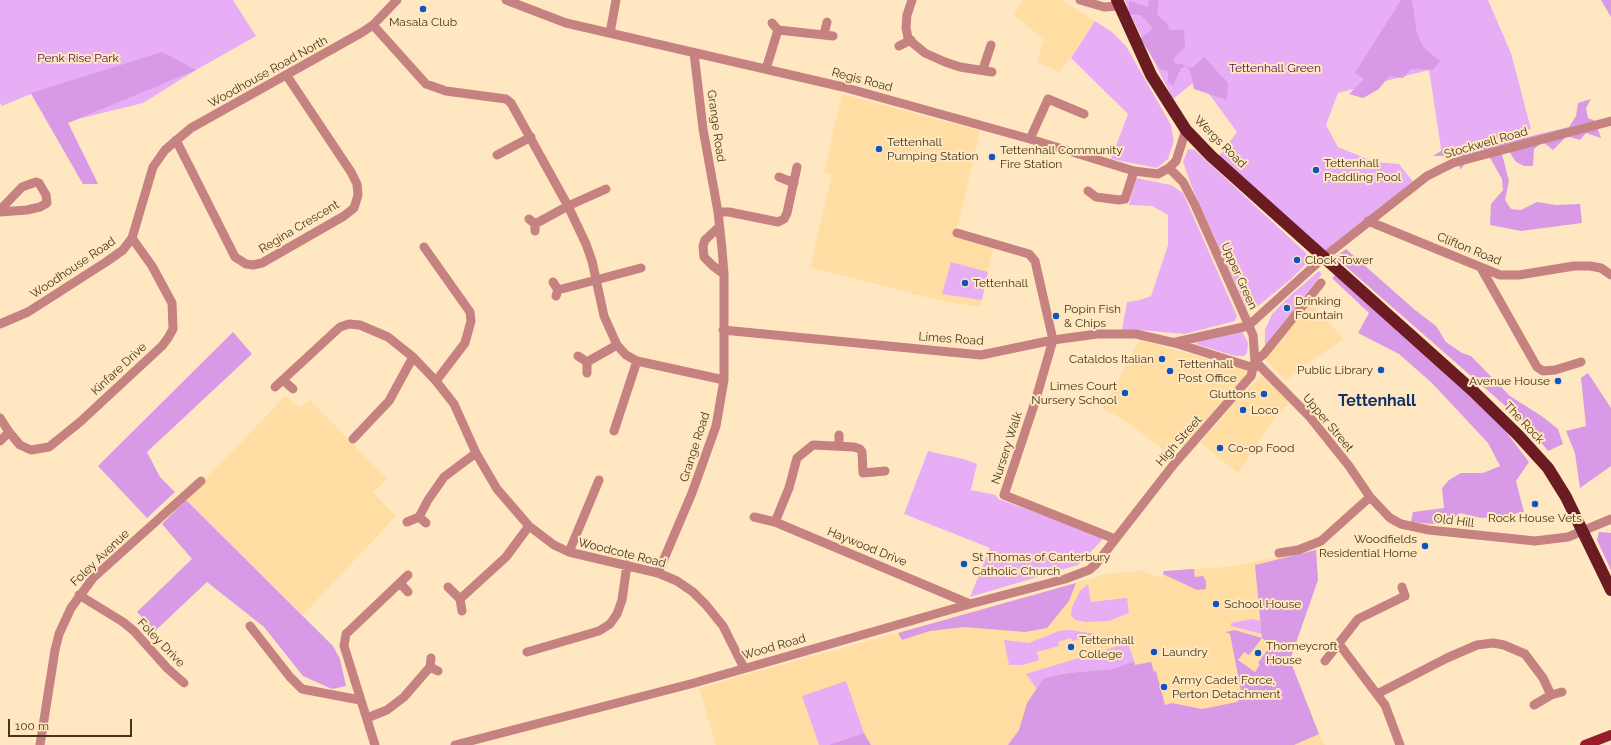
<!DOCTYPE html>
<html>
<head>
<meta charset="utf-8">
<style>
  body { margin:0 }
  #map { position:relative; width:1611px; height:745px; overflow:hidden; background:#ffe7c1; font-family:Raleway,sans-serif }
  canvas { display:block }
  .scale { position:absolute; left:8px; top:719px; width:124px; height:18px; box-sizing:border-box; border:2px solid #45361b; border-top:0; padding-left:5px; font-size:12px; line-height:14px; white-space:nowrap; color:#45361b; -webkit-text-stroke:3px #ffe7c1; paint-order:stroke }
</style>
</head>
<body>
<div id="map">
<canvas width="1611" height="745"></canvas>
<div class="scale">100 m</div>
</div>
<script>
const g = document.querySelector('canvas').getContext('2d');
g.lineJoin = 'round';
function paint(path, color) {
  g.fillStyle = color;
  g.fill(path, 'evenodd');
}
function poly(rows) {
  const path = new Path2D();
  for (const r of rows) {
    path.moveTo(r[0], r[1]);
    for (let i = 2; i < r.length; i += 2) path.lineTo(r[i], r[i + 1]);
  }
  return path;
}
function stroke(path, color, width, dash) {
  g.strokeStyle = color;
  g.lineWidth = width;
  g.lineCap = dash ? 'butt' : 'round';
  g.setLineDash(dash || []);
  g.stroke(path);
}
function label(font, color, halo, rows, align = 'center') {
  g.font = font + ' Raleway,sans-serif';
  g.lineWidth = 4;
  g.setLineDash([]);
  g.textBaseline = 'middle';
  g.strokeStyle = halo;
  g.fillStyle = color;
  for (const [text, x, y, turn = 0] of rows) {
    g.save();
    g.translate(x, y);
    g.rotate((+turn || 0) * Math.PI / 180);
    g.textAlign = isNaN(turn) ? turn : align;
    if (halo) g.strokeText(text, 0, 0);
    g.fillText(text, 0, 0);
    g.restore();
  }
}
paint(poly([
  [1023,0,1062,0,1095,21,1060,72,1037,62,1044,40,1014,15],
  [842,94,980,131,955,237,993,248,980,307,938,300,810,267,832,174,824,172],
  [1309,301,1344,339,1297,370,1286,381,1264,358],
  [1140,340,1247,370,1244,377,1193,436,1171,456,1133,426,1103,408],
  [1263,374,1291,401,1274,418,1238,473,1201,443,1238,399],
  [285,396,299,407,310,400,387,479,373,492,396,516,303,615,186,500],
  [1316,550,1318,580,1290,660,1319,734,1325,745,716,745,699,688,1108,574,1141,571,1162,578,1164,571,1228,567]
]), '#ffdda3');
paint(poly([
  [0,0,233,0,256,36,196,70,143,103,74,120,68,123,98,184,83,184,31,94,2,106,0,103],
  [1125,0,1488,0,1511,53,1531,129,1442,155,1429,70,1338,93,1326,125,1338,147,1374,162,1399,164,1415,184,1324,253,1219,156,1237,132,1198,79,1173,99,1128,10],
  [1095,21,1112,32,1126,46,1171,125,1174,141,1168,159,1157,168,1111,159,1128,114,1071,58],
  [1188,149,1195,150,1308,255,1306,264,1290,280,1253,310,1246,307,1192,187,1183,162],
  [1136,178,1171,185,1183,193,1237,316,1235,321,1185,334,1139,330,1122,330,1127,302,1140,300,1151,296,1168,245,1168,215,1152,206,1129,205],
  [951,262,988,272,982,300,942,294],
  [1319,271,1322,274,1265,346,1265,330,1272,314,1290,296],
  [1242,331,1248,343,1247,353,1244,356,1235,356,1195,344,1206,338],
  [928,451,963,459,977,464,971,490,996,495,998,499,1105,537,1078,565,970,597,990,548,904,514],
  [1088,584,1091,602,1127,598,1129,613,1109,621,1086,622,1075,620,1071,616,1072,607,1080,591],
  [1252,619,1260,621,1262,634,1231,626,1231,623],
  [1071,630,1096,634,1072,641,1071,638,1058,642,1059,646,1037,652,1039,660,1023,665,1009,665,1004,640,1029,643,1059,631],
  [1128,643,1134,661,1113,669,1068,673,1044,678,1037,689,1026,674],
  [846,681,864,733,828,745,819,745,802,696]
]), '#e8aef5');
paint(poly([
  [1149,0,1159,0,1157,15,1168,24,1169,30,1184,30,1185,47,1173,59,1176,64,1181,64,1192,68,1204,57,1228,83,1227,100,1194,89,1190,70,1186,66,1181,68,1173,86,1168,82,1168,71,1160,69,1140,38,1153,29,1141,15,1129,14,1129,1,1148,7],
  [1401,0,1412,0,1417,34,1424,48,1440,61,1433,70,1411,69,1403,78,1389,76,1379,89,1363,98,1349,94,1364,79,1355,73],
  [1601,0,1611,0,1611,17],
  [162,52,196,70,68,123,98,184,83,184,31,93],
  [1591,99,1586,108,1588,118,1595,121,1601,138,1586,133,1580,140,1567,136,1553,150,1543,142,1534,149,1533,166,1524,166,1516,162,1509,151,1502,154,1509,181,1505,200,1511,209,1521,210,1537,202,1556,205,1580,204,1582,223,1521,231,1490,225,1491,204,1503,190,1502,179,1489,156,1470,158,1460,170,1458,156,1433,156,1444,149,1499,144,1569,127,1576,116,1578,103],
  [1346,249,1415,310,1436,326,1446,342,1462,353,1471,356,1510,396,1543,417,1558,429,1563,444,1548,451,1526,424,1335,257],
  [1337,274,1435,360,1501,425,1529,462,1516,481,1524,512,1504,516,1481,518,1460,513,1449,522,1432,524,1411,522,1413,512,1444,508,1442,488,1449,480,1461,473,1483,473,1500,466,1488,443,1432,383,1399,354,1358,333,1369,313,1332,278],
  [233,332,252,354,147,452,160,477,175,492,147,518,98,466],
  [1588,373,1611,408,1611,466,1580,488,1575,453,1566,431,1586,426,1581,378],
  [186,500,333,646,340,659,346,686,332,689,303,676,264,627,207,582,155,631,137,612,192,559,162,524],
  [1599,532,1611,533,1611,570,1597,540],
  [1316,550,1318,580,1290,660,1319,734,1294,745,1008,745,1019,730,1027,703,1044,678,1068,673,1113,669,1134,661,1135,665,1151,662,1154,672,1156,671,1165,705,1172,703,1202,709,1237,702,1242,696,1230,634,1226,632,1234,630,1262,638,1255,565],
  [1262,638,1271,645,1258,663,1260,664,1255,672,1238,660,1244,652,1249,655],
  [1194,569,1195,577,1203,576,1206,581,1206,589,1197,590,1163,574,1164,571],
  [1076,583,1069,601,1047,628,1025,632,964,627,930,631,902,640,898,633],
  [864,733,871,745,828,745]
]), '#d899e6');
stroke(poly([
  [506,0,566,23,843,87,1030,139,1134,171,1158,174,1169,168,1176,161,1186,130],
  [912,0,907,15,906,28,908,38,914,44,925,53,945,62,960,67,992,72],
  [1080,0,1104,7,1119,6],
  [373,25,426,84,446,91,506,99,511,103,568,206,586,244,592,261,604,316,617,345,626,355,637,361,724,380],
  [778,30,833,36],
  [610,33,616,0],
  [824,34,827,22],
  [899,46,911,40],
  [766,69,778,30,772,23],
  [983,69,991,45],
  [1030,139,1048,99,1084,114],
  [176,140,235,257,246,264,253,265,262,263,344,216,354,208,358,195,357,184,351,172,287,76],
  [497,155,531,137],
  [779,177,794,183],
  [1088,191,1096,197,1119,200,1125,199,1134,171],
  [0,210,22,187,36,182,39,183,46,195,47,203,40,207,27,210,0,212],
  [718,212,729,212,778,222,784,219,787,213,797,167],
  [529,219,535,224,535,231],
  [1368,221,1500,275,1519,275,1574,266,1590,266,1601,268,1611,275],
  [535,224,568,206,606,189],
  [719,227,705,240,703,246,704,257,713,266,724,274],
  [957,233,1029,254,1035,261,1053,340,1035,402,1004,495,1115,539],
  [424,247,470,312,471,321,465,343,436,381],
  [1481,268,1537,367,1543,371,1555,370,1581,362],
  [553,282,558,290,556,296],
  [1321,283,1264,354,1255,361,1309,416,1349,466,1370,497,1390,518,1401,524,1429,530,1535,541,1568,537,1611,519],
  [558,290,641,268],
  [0,324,28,312,106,262,123,250,132,238,153,167,165,150,191,128,361,33,373,25,397,0],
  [1248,326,1324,257,1427,176,1453,163,1611,121],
  [723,330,981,355,1053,340,1097,334,1136,334,1175,343,1254,368],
  [1176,342,1248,326],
  [578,356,587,362,587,373],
  [587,362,617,345],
  [283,380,293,389],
  [275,387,340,327,349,324,360,325,388,337,413,357,436,381,454,404,476,453,497,489,529,526,554,545,569,552,658,573,677,581,693,592,706,605,723,626,744,668],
  [0,418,9,432,20,445,31,450,49,447,80,422,162,346,168,338,173,329,172,303,152,266,132,238],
  [614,431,637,361],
  [353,439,389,401,413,357],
  [0,441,9,432],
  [839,446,839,435],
  [419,517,428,500,444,477,476,453],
  [754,517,775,522,970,604],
  [407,522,419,517,426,523],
  [775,522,789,488,797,458,813,445,854,447,860,449,862,452,863,473,885,471],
  [569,552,599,480],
  [1279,553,1298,550,1321,541,1370,497],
  [658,573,692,493,716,426,724,380,724,274,722,249,718,212,703,129,694,53],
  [400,583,408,592],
  [448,587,460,599,462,611],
  [79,595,123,622,134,631,167,668,184,683],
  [460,599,506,557,529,526],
  [250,626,290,677,302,689,360,700],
  [1339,644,1385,705,1400,745],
  [527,652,599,631,610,624,617,614,622,600,627,565],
  [431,658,430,667,438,671],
  [1325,661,1358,619,1405,596,1402,587],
  [1377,694,1447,658,1477,645,1493,643,1504,645,1525,654,1543,678,1551,695],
  [1534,705,1551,695,1562,692],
  [367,718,387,710,404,697,430,667],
  [40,745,55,650,59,634,71,608,93,578,201,481],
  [375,745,344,646,346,634,408,575],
  [455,745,694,683,970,604,1065,579,1089,570,1096,564,1174,464,1251,376,1255,361,1253,335,1195,205,1183,182,1169,168]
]), '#c68281', 9);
stroke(poly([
  [1585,745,1611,735]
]), '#981a2b', 10);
stroke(poly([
  [1117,0,1151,75,1186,130,1211,156,1473,391,1518,435,1548,468,1566,497,1611,590]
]), '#6b1b22', 12);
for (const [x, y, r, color] of [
  [423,9,4,"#1053be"],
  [879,149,4,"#1053be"],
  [992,157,4,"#1053be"],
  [1316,170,4,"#1053be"],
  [1297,260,4,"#1053be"],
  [965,283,4,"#1053be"],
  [1287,308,4,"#1053be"],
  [1056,316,4,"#1053be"],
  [1162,359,4,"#1053be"],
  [1381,370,4,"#1053be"],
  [1170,371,4,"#1053be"],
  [1558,381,4,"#1053be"],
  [1125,393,4,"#1053be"],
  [1264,394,4,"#1053be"],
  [1243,410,4,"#1053be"],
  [1220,448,4,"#1053be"],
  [1535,504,4,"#1053be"],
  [1425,546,4,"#1053be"],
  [964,564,4,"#1053be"],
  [1216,604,4,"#1053be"],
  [1071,647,4,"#1053be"],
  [1154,652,4,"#1053be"],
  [1258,653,4,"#1053be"],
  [1164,687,4,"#1053be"]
]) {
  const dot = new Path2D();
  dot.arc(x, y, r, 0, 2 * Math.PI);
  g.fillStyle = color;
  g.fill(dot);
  stroke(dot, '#ffe7c1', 1.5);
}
label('12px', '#45361b', '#ffe7c1', [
  ["Masala Club",423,22,"center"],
  ["Tettenhall",887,142],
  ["Pumping Station",887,156],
  ["Tettenhall Community",1000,150],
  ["Fire Station",1000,164],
  ["Tettenhall",1324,163],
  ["Paddling Pool",1324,177],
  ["Clock Tower",1305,260],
  ["Tettenhall",973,283],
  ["Drinking",1295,301],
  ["Fountain",1295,315],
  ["Popin Fish",1064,309],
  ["& Chips",1064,323],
  ["Cataldos Italian",1154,359,"right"],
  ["Tettenhall",1178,364],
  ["Post Office",1178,378],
  ["Public Library",1373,370,"right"],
  ["Avenue House",1550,381,"right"],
  ["Limes Court",1117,386,"right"],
  ["Nursery School",1117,400,"right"],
  ["Gluttons",1256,394,"right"],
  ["Loco",1251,410],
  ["Co-op Food",1228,448],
  ["Rock House Vets",1535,518,"center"],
  ["Woodfields",1417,539,"right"],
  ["Residential Home",1417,553,"right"],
  ["St Thomas of Canterbury",972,557],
  ["Catholic Church",972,571],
  ["School House",1224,604],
  ["Tettenhall",1079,640],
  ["College",1079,654],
  ["Thorneycroft",1266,646],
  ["House",1266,660],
  ["Laundry",1162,652],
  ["Army Cadet Force,",1172,680],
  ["Perton Detachment",1172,694]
], 'left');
label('12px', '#4a0f55', '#ffe7c1', [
  ["Penk Rise Park",78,58],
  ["Tettenhall Green",1275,68]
]);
label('12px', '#45361b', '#ffe7c1', [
  ["Woodhouse Road North",268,72,-29],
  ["Regis Road",862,80,15],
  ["Grange Road",716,126,82],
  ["Wergs Road",1220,142,45],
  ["Stockwell Road",1486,143,-16],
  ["Regina Crescent",299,227,-31],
  ["Clifton Road",1469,249,22],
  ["Woodhouse Road",73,268,-34],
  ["Upper Green",1239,276,66],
  ["Limes Road",951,339,4],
  ["Kinfare Drive",119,369,-43],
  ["Upper Street",1328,423,50],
  ["The Rock",1524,423,46],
  ["High Street",1179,441,-49],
  ["Grange Road",695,447,-72],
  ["Nursery Walk",1007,448,-72],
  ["Old Hill",1454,521,7],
  ["Haywood Drive",867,547,22],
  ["Woodcote Road",622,553,14],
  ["Foley Avenue",100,558,-44],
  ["Foley Drive",161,643,46],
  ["Wood Road",774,647,-16]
]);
label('bold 16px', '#133368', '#ffe7c1', [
  ["Tettenhall",1377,401]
]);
</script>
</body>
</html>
